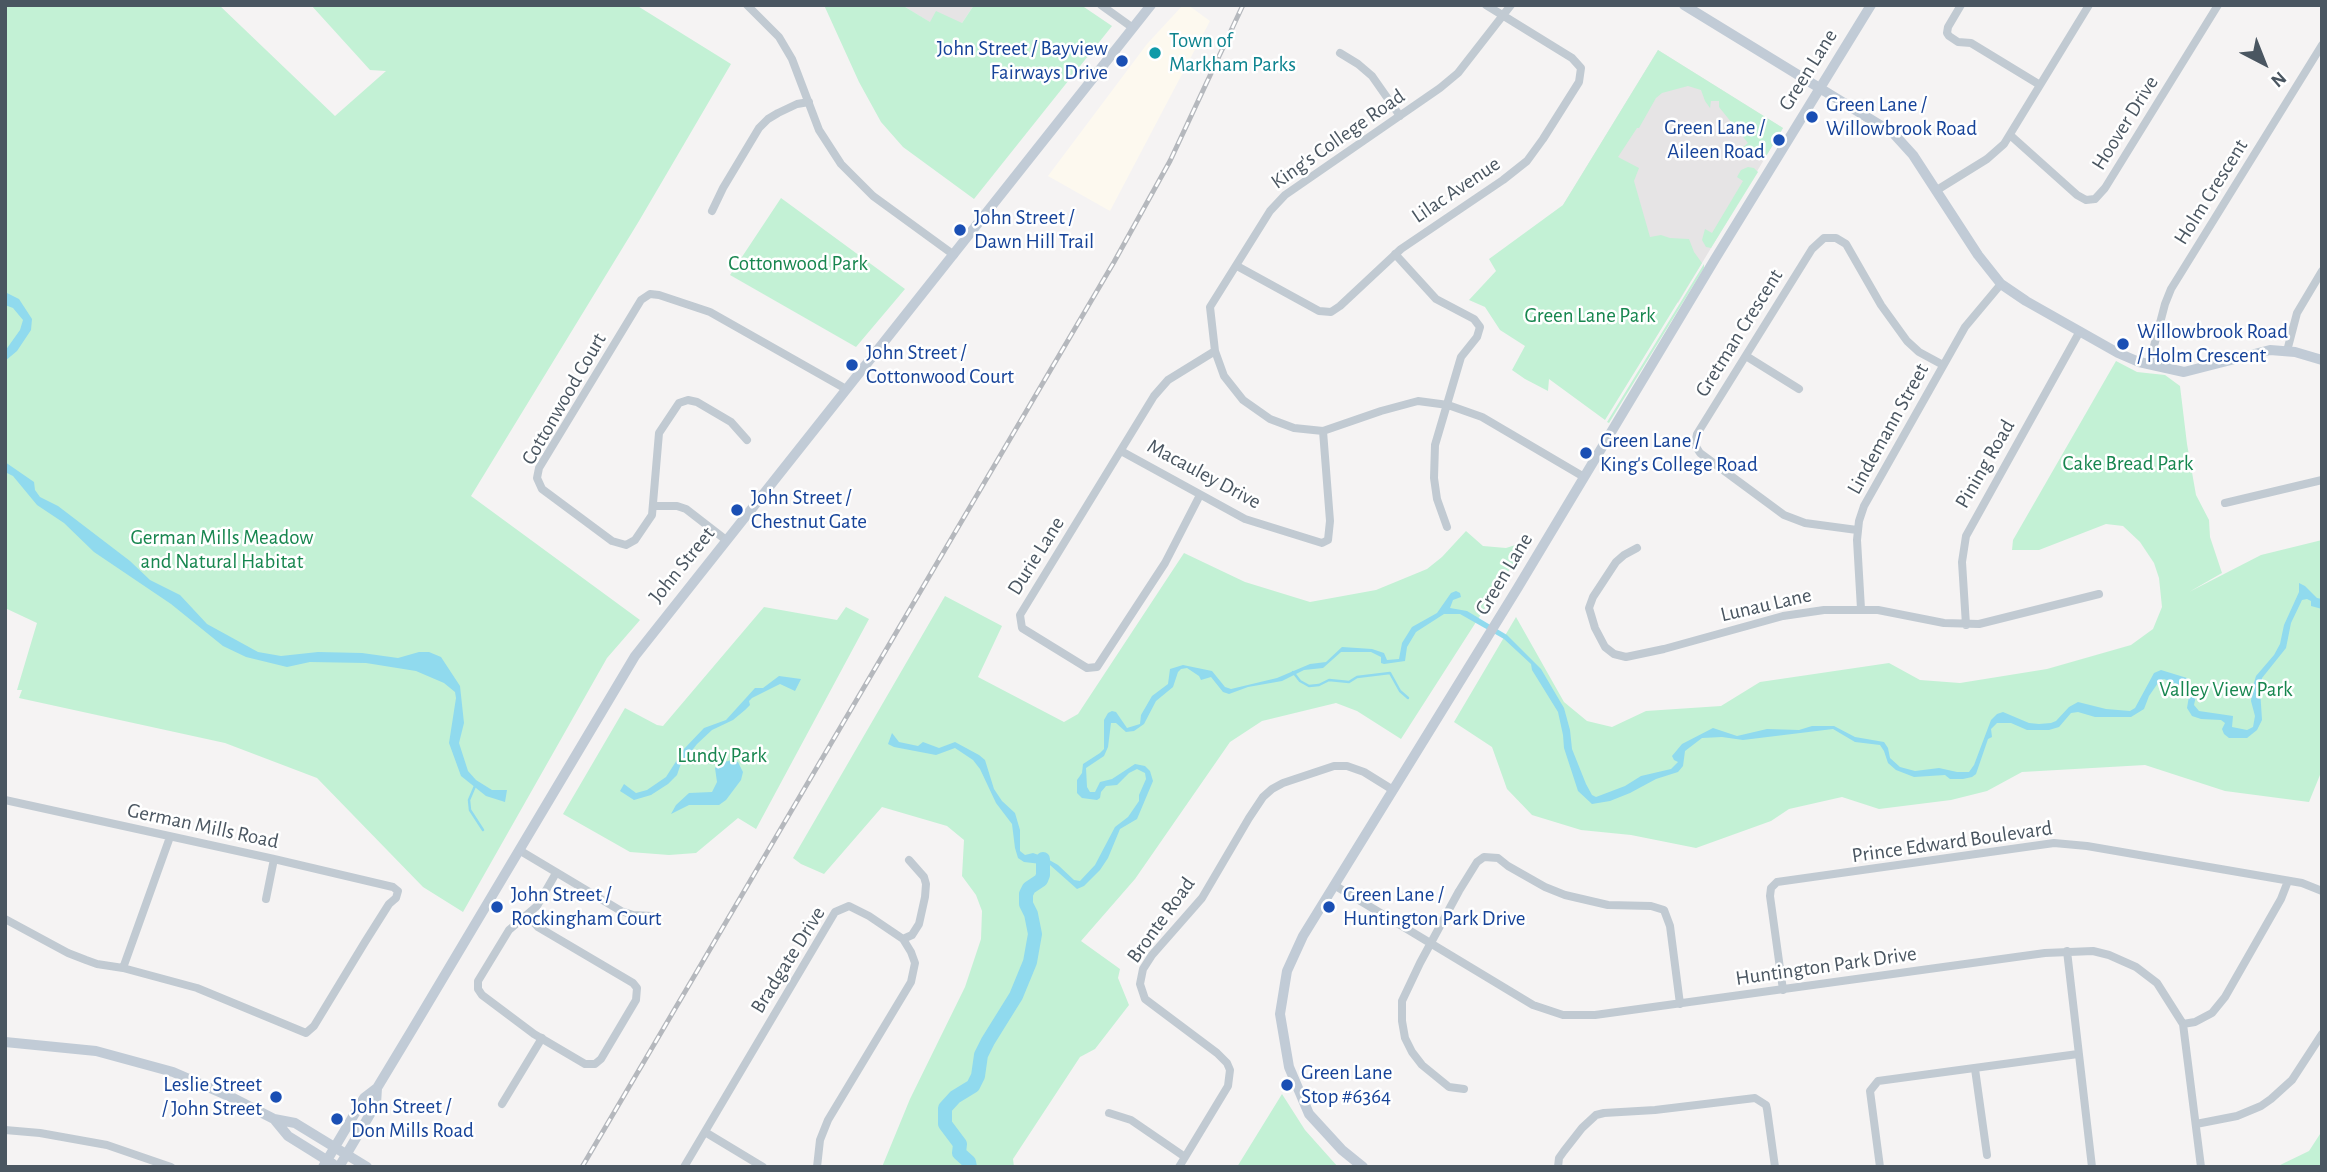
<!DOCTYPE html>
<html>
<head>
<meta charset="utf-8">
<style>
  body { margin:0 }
  #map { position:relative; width:2327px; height:1172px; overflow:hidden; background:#f5f3f3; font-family:"Alegreya Sans",sans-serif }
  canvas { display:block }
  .frame { position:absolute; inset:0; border:7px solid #4a5661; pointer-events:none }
  .north { position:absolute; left:2229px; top:28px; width:70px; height:70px; -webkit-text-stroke:5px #fff; paint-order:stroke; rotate:138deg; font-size:19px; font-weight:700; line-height:28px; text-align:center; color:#4a5661 }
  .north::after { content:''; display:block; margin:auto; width:24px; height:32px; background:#4a5661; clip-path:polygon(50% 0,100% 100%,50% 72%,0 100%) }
</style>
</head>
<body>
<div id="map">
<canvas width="2327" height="1172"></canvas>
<div class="frame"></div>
<div class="north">N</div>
</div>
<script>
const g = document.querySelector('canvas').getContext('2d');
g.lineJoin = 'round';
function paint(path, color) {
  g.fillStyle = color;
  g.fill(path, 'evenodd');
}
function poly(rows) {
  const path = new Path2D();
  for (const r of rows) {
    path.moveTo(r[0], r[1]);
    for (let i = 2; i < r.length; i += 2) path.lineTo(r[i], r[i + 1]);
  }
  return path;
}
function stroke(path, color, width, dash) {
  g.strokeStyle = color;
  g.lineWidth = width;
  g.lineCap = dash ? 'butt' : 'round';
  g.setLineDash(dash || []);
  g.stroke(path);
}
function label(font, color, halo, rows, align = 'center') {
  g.font = font + ' "Alegreya Sans",sans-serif';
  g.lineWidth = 5;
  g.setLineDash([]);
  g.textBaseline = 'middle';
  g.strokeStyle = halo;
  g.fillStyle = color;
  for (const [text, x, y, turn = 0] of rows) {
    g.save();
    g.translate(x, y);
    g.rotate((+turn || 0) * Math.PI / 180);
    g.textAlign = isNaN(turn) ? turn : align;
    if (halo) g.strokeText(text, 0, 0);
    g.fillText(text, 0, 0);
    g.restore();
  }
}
paint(poly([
  [1183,5,1188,5,1210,21,1110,211,1048,176,1147,44]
]), '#fdf9ef');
paint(poly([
  [902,5,974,5,962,23,931,23],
  [1658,50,1783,128,1678,303,1563,205]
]), '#e6e4e5');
paint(poly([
  [5,5,219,5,335,116,386,71,370,70,311,5,636,5,731,64,639,221,471,496,640,620,607,658,463,912,423,887,317,778,225,743,19,698,22,690,17,690,37,623,5,608],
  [824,5,902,5,930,22,936,11,962,23,974,5,1081,5,1112,26,974,199,903,147,881,122,859,82],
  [1658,50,1783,128,1765,158,1746,152,1742,148,1748,143,1719,107,1719,101,1711,101,1710,108,1705,101,1701,90,1688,86,1662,93,1656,98,1639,128,1637,128,1618,157,1639,168,1634,181,1650,237,1661,235,1670,238,1689,239,1694,252,1702,263,1605,420,1549,379,1548,391,1525,379,1512,370,1525,346,1500,330,1485,307,1469,300,1496,271,1489,259,1563,205],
  [1748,167,1754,168,1758,172,1711,248,1706,247,1702,240,1705,229,1712,233,1743,181,1737,177,1741,170],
  [781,198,905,289,856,347,730,275],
  [1704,264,1704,268,1609,423,1607,422],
  [2116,361,2137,372,2165,375,2180,386,2187,444,2196,495,2209,520,2210,537,2222,573,2189,592,2261,555,2322,540,2322,770,2309,802,2225,791,2145,765,2022,772,1987,791,1951,800,1879,809,1842,797,1789,809,1771,821,1696,848,1631,835,1581,830,1532,815,1507,789,1492,747,1454,722,1516,617,1564,702,1587,721,1612,727,1646,711,1721,706,1760,682,1889,663,1920,680,1960,683,2047,669,2131,645,2153,629,2162,607,2159,578,2154,563,2140,542,2123,526,2106,524,2039,550,2012,550,2013,540],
  [1466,531,1483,546,1506,548,1528,541,1401,739,1357,711,1336,703,1262,721,1230,742,1135,879,1081,941,1120,969,1118,978,1129,1005,1095,1049,1080,1057,1013,1159,1014,1167,882,1167,910,1099,965,987,981,939,982,911,976,895,962,876,964,840,947,826,882,807,824,874,801,864,793,858,945,596,1002,626,978,677,1064,722,1078,714,1184,553,1245,582,1310,602,1376,590,1427,569,1442,557],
  [764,607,837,620,846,607,869,619,756,829,738,818,696,853,669,855,630,852,563,814,625,708,657,725,663,726],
  [1282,1094,1305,1130,1338,1167,1237,1167],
  [2322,1131,2322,1167,2276,1167,2309,1151]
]), '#c3f1d5');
paint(poly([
  [5,292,19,299,32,319,31,330,17,351,5,361,5,351,20,330,23,320,13,308,5,305],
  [5,462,34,482,35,490,40,497,58,506,130,561,150,580,180,595,207,624,258,652,281,656,318,652,362,653,398,658,419,652,429,652,441,657,460,686,464,723,459,743,468,771,476,780,492,790,507,790,505,802,486,796,461,776,449,743,456,698,455,692,444,683,416,671,366,663,310,662,287,667,246,657,223,646,171,604,94,552,64,523,37,505,13,476,5,472],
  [2299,583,2305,586,2317,598,2322,599,2322,609,2311,606,2311,601,2307,599,2302,600,2291,623,2286,648,2262,678,2260,689,2262,720,2257,730,2247,738,2229,738,2224,734,2222,729,2225,723,2221,720,2201,719,2192,716,2187,708,2189,696,2186,688,2164,679,2160,680,2149,696,2144,709,2131,717,2095,717,2078,712,2071,713,2059,727,2049,730,2027,730,2011,723,1997,723,1991,729,1992,737,1988,739,1976,774,1972,777,1963,779,1950,779,1945,775,1914,777,1896,770,1888,763,1884,751,1880,745,1855,742,1833,729,1743,740,1722,737,1702,738,1685,751,1683,766,1678,772,1656,779,1630,793,1610,801,1592,804,1578,791,1564,748,1563,735,1558,712,1532,670,1531,664,1504,639,1460,614,1444,614,1416,632,1407,647,1405,661,1384,664,1381,663,1381,657,1371,652,1341,652,1323,668,1304,670,1282,681,1248,687,1229,694,1223,692,1211,677,1201,680,1199,676,1187,668,1181,669,1178,672,1173,687,1156,701,1144,724,1134,731,1126,732,1116,723,1111,723,1108,747,1104,756,1086,768,1087,787,1090,792,1095,792,1100,782,1112,779,1135,764,1145,766,1150,771,1153,781,1137,819,1120,829,1108,858,1100,870,1084,886,1077,889,1050,865,1024,862,1018,858,1015,848,1012,824,996,803,980,769,973,760,955,748,936,755,894,747,888,744,892,733,899,742,918,746,923,742,939,748,955,742,979,755,985,760,994,789,1002,801,1015,813,1020,830,1020,851,1025,855,1033,853,1044,857,1058,865,1074,880,1080,881,1095,865,1115,827,1128,817,1139,801,1139,795,1146,779,1145,773,1137,769,1129,773,1117,785,1106,786,1101,792,1100,798,1097,800,1082,798,1077,793,1077,780,1082,773,1083,764,1100,753,1104,749,1104,720,1108,713,1112,711,1116,712,1127,728,1140,724,1141,715,1152,696,1168,684,1170,669,1183,665,1212,671,1225,687,1231,689,1277,678,1310,664,1326,662,1342,647,1372,649,1384,653,1387,660,1399,659,1402,643,1412,627,1437,613,1451,593,1456,591,1460,593,1461,597,1453,600,1450,608,1467,611,1507,635,1541,669,1564,708,1570,730,1572,749,1586,784,1592,795,1596,797,1625,786,1641,776,1671,769,1678,762,1674,760,1672,756,1682,744,1713,728,1737,736,1767,729,1799,730,1812,726,1834,726,1855,737,1884,742,1888,748,1890,758,1900,767,1915,771,1939,768,1957,772,1969,772,1974,765,1991,720,1997,714,2003,712,2029,723,2039,724,2051,723,2056,721,2069,707,2078,702,2106,709,2130,711,2135,708,2154,673,2161,670,2187,678,2196,696,2194,705,2199,711,2233,716,2232,727,2247,730,2253,727,2255,716,2251,701,2253,686,2256,676,2274,655,2280,644,2284,625,2299,592],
  [779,676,801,679,795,691,780,684,752,698,749,701,750,705,745,710,733,720,712,730,697,744,680,766,677,775,668,784,651,795,634,800,620,791,624,784,636,793,647,790,666,777,684,749,704,728,726,720,755,688,763,688],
  [732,760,738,762,743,772,741,780,726,800,719,805,689,805,671,814,676,805,689,793,712,792,717,782,715,768,724,762]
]), '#90daee');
stroke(poly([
  [1293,672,1300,681,1309,686,1319,685,1329,680,1349,682,1357,677,1390,673,1400,691,1408,698],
  [475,786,469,800,470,810,483,830]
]), '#90daee', 2.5);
stroke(poly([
  [970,1167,969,1162,959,1153,960,1144,945,1124,945,1108,955,1097,973,1086,978,1076,981,1055,988,1041,1016,996,1030,962,1035,934,1031,914,1026,904,1026,894,1029,888,1041,880,1043,875,1043,859]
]), '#90daee', 14);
stroke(poly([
  [747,5,779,37,792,59,819,130,841,164,873,196,954,255],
  [1101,5,1133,28],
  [1511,5,1458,73,1440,88,1285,195,1270,211,1210,307,1215,351,1224,376,1243,400,1270,419,1294,428,1323,431,1381,411,1418,401,1448,405,1482,417,1584,477],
  [1961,5,1948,27,1947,33,1949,36,1958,42,1971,43,2040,85],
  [1340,53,1358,64,1372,76,1400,116],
  [2010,135,2077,195,2086,200,2095,199,2105,188,2218,5],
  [1937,190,1987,159,2004,144,2089,5],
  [712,211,723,188,759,128,768,119,778,113,797,104,809,102],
  [1395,254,1436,299,1474,319,1480,327,1477,337,1461,357,1435,445,1434,478,1437,499,1447,527],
  [1237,266,1319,311,1331,312,1340,306,1401,249,1503,180,1527,161,1543,139,1579,82,1581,68,1572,58,1486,5],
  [2287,351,2297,313,2322,271],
  [1746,356,1799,389],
  [2149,365,2165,304,2171,289,2322,45],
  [747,440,731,422,697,402,688,400,679,403,659,433,652,515,635,540,626,545,612,541,542,489,537,478,539,468,641,300,650,294,659,295,710,312,846,389],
  [1121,451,1245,519,1322,543,1328,540,1330,521,1323,431],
  [1200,495,1165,563,1097,667,1087,668,1022,628,1020,615,1154,396,1168,380,1215,351],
  [2225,503,2322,480],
  [654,506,677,506,686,509,726,540],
  [1857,530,1805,523,1784,515,1700,453,1695,445,1697,434,1812,249,1824,238,1836,238,1846,244,1881,305,1907,341,1919,352,1943,365],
  [1637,548,1624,555,1616,562,1593,597,1589,608,1595,628,1605,647,1614,654,1626,657,1664,649,1783,616,1824,610,1878,610,1944,623,1979,624,2099,594],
  [1861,609,1857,540,1859,521,1864,506,1965,327,2001,284],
  [1966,625,1962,562,1966,536,2080,331],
  [5,800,274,859,393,887,398,891,396,898,389,904,365,942,314,1026,306,1033,197,988,123,968,97,964,86,960,68,953,5,919],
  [519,850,621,911,633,915,652,916],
  [1334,885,1533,1005,1563,1015,1595,1015,2045,953,2093,951,2109,955,2136,967,2157,983,2183,1024,2201,1167],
  [266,899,274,859],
  [527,915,538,927,633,983,637,988,636,1000,601,1059,595,1064,585,1064,534,1034,482,995,478,989,478,981,509,930,537,906,556,873],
  [903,939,912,935,919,924,925,897,926,884,924,877,909,860],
  [2067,951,2092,1167],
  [123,968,170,837],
  [1783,990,1770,896,1771,888,1777,882,2054,843,2087,846,2302,883,2322,891],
  [2183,1024,2195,1022,2212,1013,2225,997,2281,899,2288,881],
  [1975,1069,1987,1155],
  [1464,1089,1449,1087,1422,1065,1412,1052,1405,1038,1402,1021,1402,1001,1420,963,1459,891,1477,862,1484,857,1498,858,1508,866,1545,887,1565,895,1608,905,1651,906,1664,910,1670,926,1680,1004],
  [502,1104,542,1038],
  [1109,1113,1131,1120,1185,1157],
  [2196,1124,2237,1116,2261,1106,2271,1099,2292,1080,2322,1034],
  [5,1130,40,1133,107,1145,171,1167],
  [705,1132,763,1167],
  [684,1167,835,912,849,906,869,916,903,939,911,952,915,963,911,982,828,1120,820,1140,817,1167],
  [1179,1167,1228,1086,1230,1070,1227,1063,1217,1053,1145,999,1140,984,1143,969,1152,955,1202,898,1249,818,1263,797,1272,789,1283,783,1334,766,1347,766,1364,772,1393,790],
  [1558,1167,1559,1158,1564,1151,1582,1128,1596,1115,1604,1113,1655,1110,1755,1098,1766,1105,1767,1109,1775,1167],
  [1880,1167,1870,1091,1878,1081,2078,1054]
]), '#c1cad2', 8);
stroke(poly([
  [1684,5,1893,133,1913,155,1978,255,2001,284,2026,301,2118,353,2139,362,2184,372,2270,350,2295,352,2322,360],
  [5,1042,96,1051,173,1072,233,1098,274,1119,295,1123,367,1167],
  [274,1119,288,1136,333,1164],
  [323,1167,364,1098,377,1088,412,1030,635,656,1151,5],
  [339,1167,376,1104,377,1088],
  [1363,1167,1342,1150,1309,1114,1289,1067,1280,1014,1287,971,1303,936,1517,589,1715,259,1871,5]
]), '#c1cbd6', 10);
const rail = poly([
  [582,1167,1114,262,1170,161,1243,5]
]);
stroke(rail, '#b5b8bd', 5);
stroke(rail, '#fff', 2.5, [8]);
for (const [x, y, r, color] of [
  [1155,53,7,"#0f9aa8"],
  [1122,61,7,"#1a4fb4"],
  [1812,117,7,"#1a4fb4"],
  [1779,140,7,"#1a4fb4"],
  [960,230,7,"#1a4fb4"],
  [2123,344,7,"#1a4fb4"],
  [852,365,7,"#1a4fb4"],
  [1586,453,7,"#1a4fb4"],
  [737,510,7,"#1a4fb4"],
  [497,907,7,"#1a4fb4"],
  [1329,907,7,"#1a4fb4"],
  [1287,1085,7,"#1a4fb4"],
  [276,1097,7,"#1a4fb4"],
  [337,1119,7,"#1a4fb4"]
]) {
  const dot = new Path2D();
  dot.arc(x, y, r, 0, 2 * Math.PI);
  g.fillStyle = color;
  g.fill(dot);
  stroke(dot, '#fff', 2.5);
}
label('21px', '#0d838f', '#fff', [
  ["Town of",1169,41],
  ["Markham Parks",1169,65]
], 'left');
label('21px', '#164399', '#fff', [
  ["John Street / Bayview",1108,49,"right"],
  ["Fairways Drive",1108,73,"right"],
  ["Green Lane /",1826,105],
  ["Willowbrook Road",1826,129],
  ["Green Lane /",1765,128,"right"],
  ["Aileen Road",1765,152,"right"],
  ["John Street /",974,218],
  ["Dawn Hill Trail",974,242],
  ["Willowbrook Road",2137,332],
  ["/ Holm Crescent",2137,356],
  ["John Street /",866,353],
  ["Cottonwood Court",866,377],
  ["Green Lane /",1600,441],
  ["King's College Road",1600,465],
  ["John Street /",751,498],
  ["Chestnut Gate",751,522],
  ["John Street /",511,895],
  ["Rockingham Court",511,919],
  ["Green Lane /",1343,895],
  ["Huntington Park Drive",1343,919],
  ["Green Lane",1301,1073],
  ["Stop #6364",1301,1097],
  ["Leslie Street",262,1085,"right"],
  ["/ John Street",262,1109,"right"],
  ["John Street /",351,1107],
  ["Don Mills Road",351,1131]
], 'left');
label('21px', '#4a5661', '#fff', [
  ["Green Lane",1808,70,-58],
  ["Hoover Drive",2125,123,-58],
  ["King's College Road",1338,139,-35],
  ["Lilac Avenue",1456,190,-34],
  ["Holm Crescent",2211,192,-58],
  ["Gretman Crescent",1739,333,-58],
  ["Cottonwood Court",564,399,-60],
  ["Lindemann Street",1888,429,-61],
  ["Pining Road",1985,464,-60],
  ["Macauley Drive",1204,474,28],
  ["Durie Lane",1036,556,-58],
  ["John Street",682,565,-51],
  ["Green Lane",1504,574,-59],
  ["Lunau Lane",1766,605,-13],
  ["German Mills Road",203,826,12],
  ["Prince Edward Boulevard",1952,842,-8],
  ["Bronte Road",1161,920,-54],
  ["Bradgate Drive",788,960,-58],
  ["Huntington Park Drive",1826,966,-8]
]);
label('21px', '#17864f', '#fff', [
  ["Cottonwood Park",798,264],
  ["Green Lane Park",1590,316],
  ["Cake Bread Park",2128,464],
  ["German Mills Meadow",222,538],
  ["and Natural Habitat",222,562],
  ["Valley View Park",2226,690],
  ["Lundy Park",722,756]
]);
</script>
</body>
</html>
